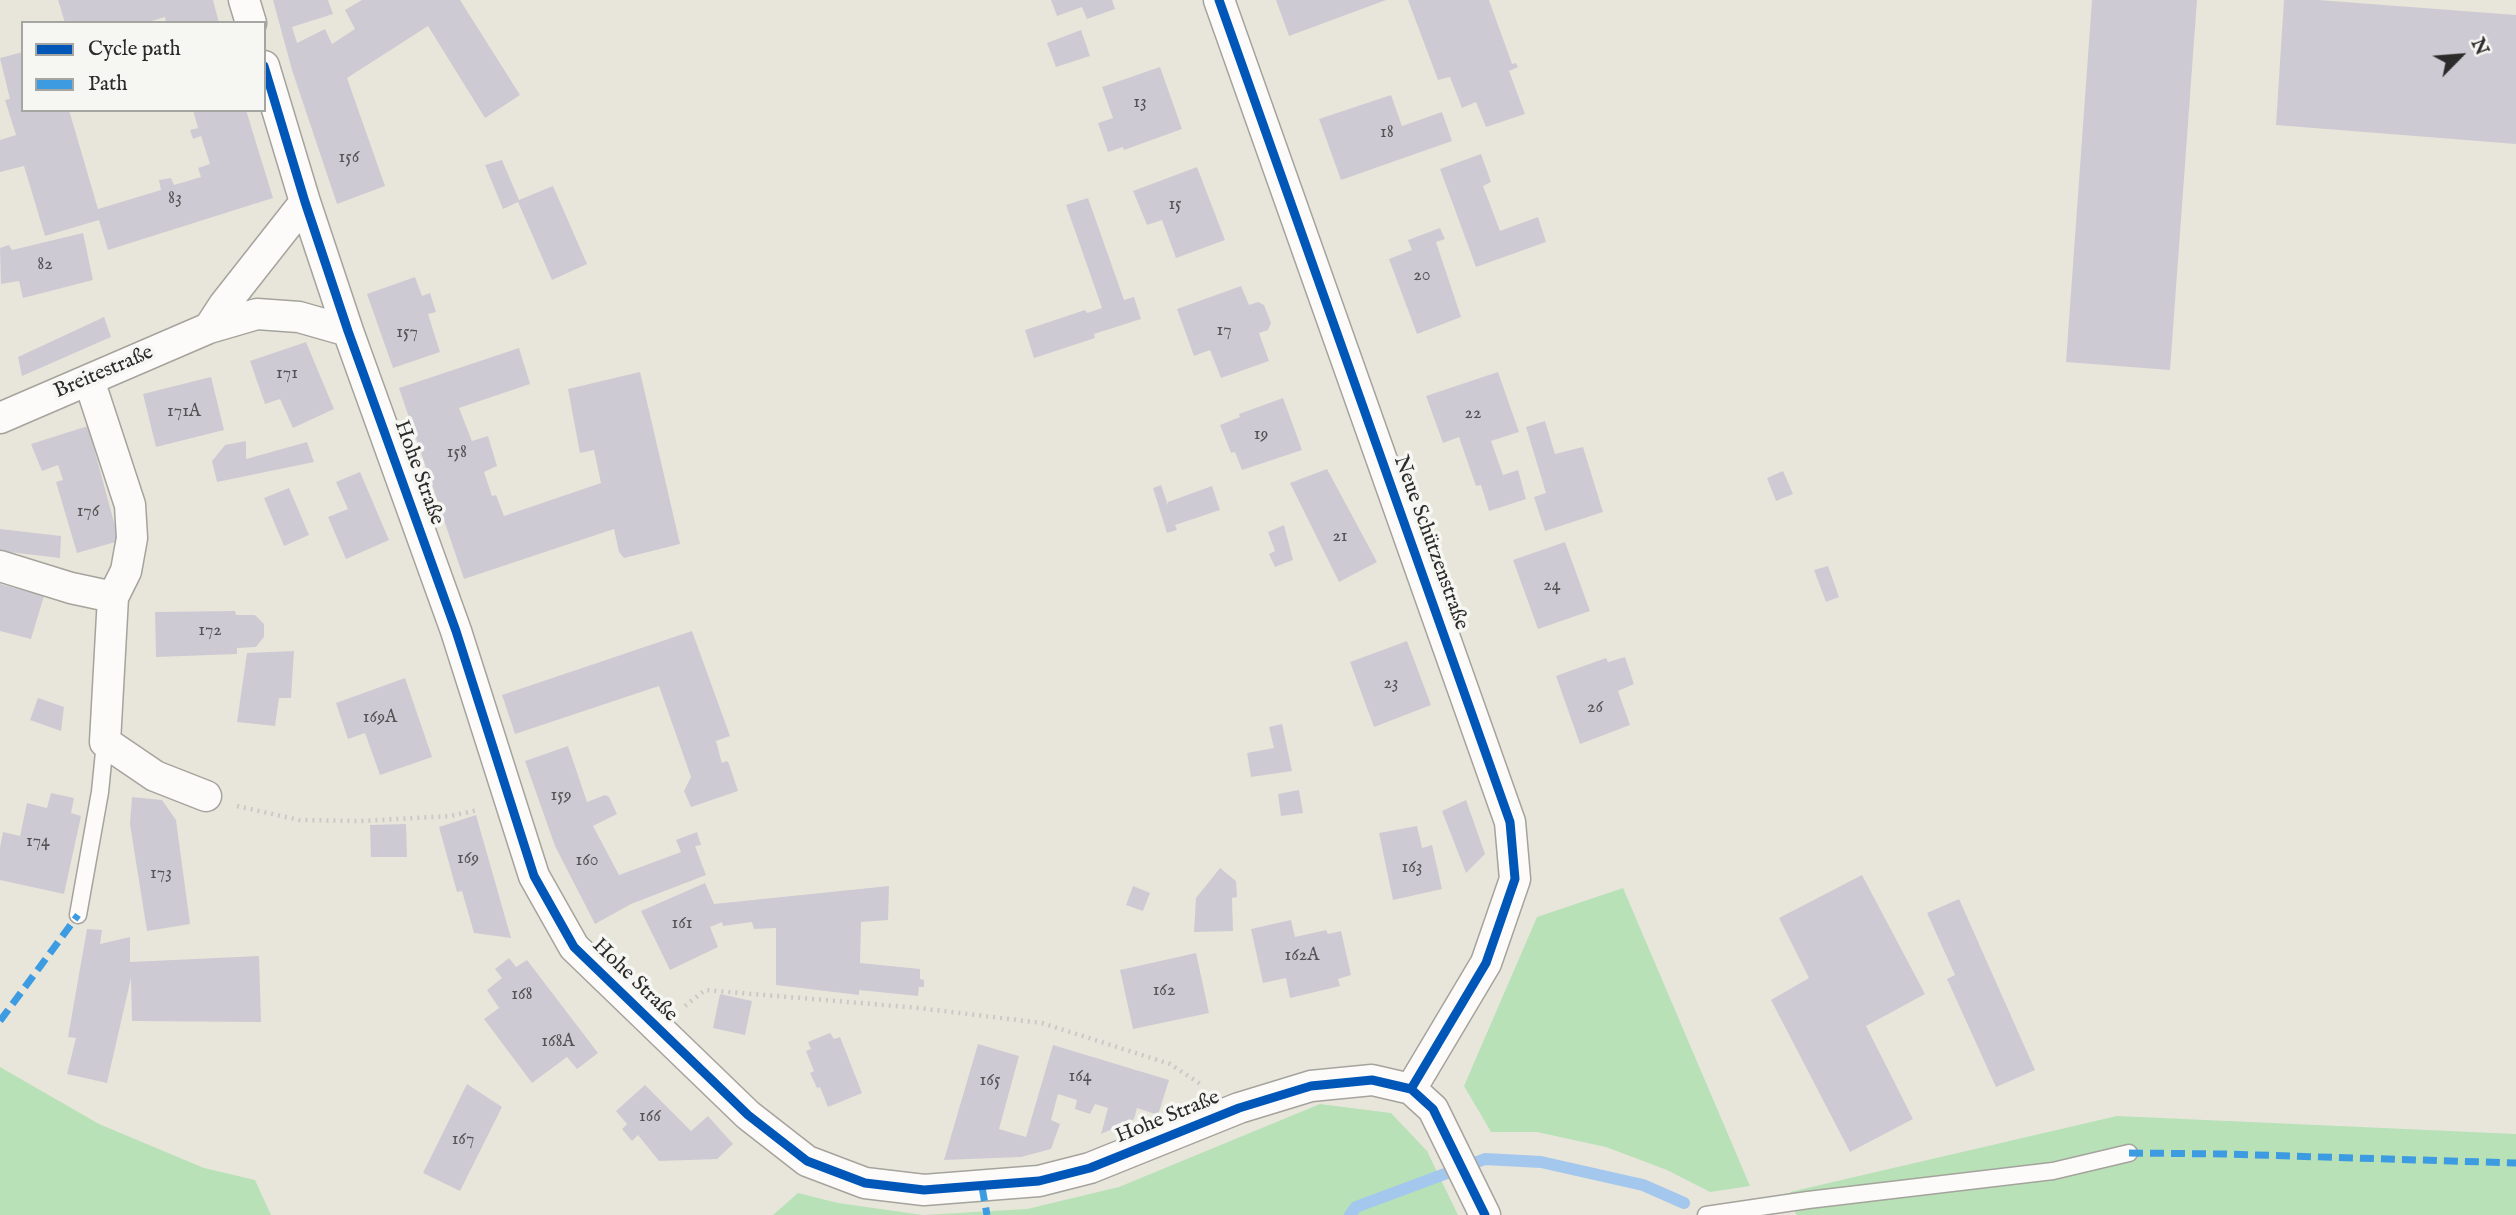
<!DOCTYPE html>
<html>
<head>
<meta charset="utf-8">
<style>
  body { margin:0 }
  #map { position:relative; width:2516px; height:1215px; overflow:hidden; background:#e8e6db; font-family:"IM FELL English",serif }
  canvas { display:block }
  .legend { position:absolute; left:21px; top:21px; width:245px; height:91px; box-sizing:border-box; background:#f6f6f2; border:2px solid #a5a5a2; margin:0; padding:9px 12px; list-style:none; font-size:21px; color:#2b2b2b }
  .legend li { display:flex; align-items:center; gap:14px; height:35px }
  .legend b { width:35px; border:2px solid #a5a5a2 }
  .north { position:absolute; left:2425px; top:21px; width:70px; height:70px; -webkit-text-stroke:5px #f6f6f2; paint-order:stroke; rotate:65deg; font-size:19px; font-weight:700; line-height:28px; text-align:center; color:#2b2b2b }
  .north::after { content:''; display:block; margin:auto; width:24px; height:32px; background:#2b2b2b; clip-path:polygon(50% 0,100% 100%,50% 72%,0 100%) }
</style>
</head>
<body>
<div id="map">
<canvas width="2516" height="1215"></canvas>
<ul class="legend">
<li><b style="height:9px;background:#0057b8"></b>Cycle path</li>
<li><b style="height:9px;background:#3d9ce1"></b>Path</li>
</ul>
<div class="north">N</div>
</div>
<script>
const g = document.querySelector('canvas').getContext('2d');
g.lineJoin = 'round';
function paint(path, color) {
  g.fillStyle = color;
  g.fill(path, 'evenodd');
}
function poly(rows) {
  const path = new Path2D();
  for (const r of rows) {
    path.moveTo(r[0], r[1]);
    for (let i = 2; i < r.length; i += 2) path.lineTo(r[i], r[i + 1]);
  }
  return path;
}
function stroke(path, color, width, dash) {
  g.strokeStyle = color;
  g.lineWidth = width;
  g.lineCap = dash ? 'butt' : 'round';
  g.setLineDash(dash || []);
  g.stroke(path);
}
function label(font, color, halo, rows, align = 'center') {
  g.font = font + ' "IM FELL English",serif';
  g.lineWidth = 7;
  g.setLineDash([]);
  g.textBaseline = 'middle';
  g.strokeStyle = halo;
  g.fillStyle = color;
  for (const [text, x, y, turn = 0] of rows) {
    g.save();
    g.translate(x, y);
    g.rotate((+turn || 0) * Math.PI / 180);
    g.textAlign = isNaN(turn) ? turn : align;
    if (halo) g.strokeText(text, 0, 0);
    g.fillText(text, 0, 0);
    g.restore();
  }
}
paint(poly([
  [1623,888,1750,1186,1710,1192,1667,1170,1606,1147,1537,1132,1491,1132,1464,1086,1537,917],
  [0,1067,99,1124,204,1168,255,1180,271,1215,0,1215],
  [1320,1104,1391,1113,1427,1151,1458,1215,773,1215,798,1193,838,1203,923,1215,1027,1209,1119,1187],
  [2117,1116,2516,1134,2516,1215,1796,1215,1790,1192]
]), '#b8e1b7');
stroke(poly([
  [1350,1215,1356,1207,1485,1159,1541,1162,1643,1185,1684,1203]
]), '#a4c7ed', 12);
paint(poly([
  [58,0,213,0,219,23,166,23,165,17,145,23,65,23],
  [273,0,328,0,333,14,292,27,297,43,325,29,332,44,355,29,345,10,362,0,460,0,520,95,485,118,428,26,347,78,385,186,337,204,292,70],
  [1051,0,1112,0,1115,9,1087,19,1082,7,1057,16],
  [1276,0,1386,0,1289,36],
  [1408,0,1489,0,1512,64,1516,63,1518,67,1509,71,1525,114,1486,127,1476,102,1462,108,1450,77,1438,80],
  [2092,0,2197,0,2170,370,2066,362],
  [2284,0,2318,0,2516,15,2516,144,2276,125],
  [1081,30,1090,56,1056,67,1047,43],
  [23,52,23,110,69,110,98,209,161,190,159,180,171,178,174,185,201,177,198,168,210,164,201,136,193,139,190,130,198,128,193,110,246,110,273,198,108,250,99,220,45,236,24,166,0,172,0,140,16,135,5,100,10,99,0,58],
  [1160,67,1182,129,1124,150,1123,147,1108,152,1098,123,1113,118,1102,87],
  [1391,95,1402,126,1442,112,1452,141,1341,180,1319,119],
  [1481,154,1491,182,1483,186,1500,231,1538,217,1546,242,1476,267,1440,169],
  [502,160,519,200,553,186,587,264,552,280,518,202,503,209,485,165],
  [1197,167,1225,240,1176,258,1162,220,1147,225,1133,191],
  [1088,198,1124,300,1134,297,1141,319,1094,334,1095,338,1034,358,1025,330,1085,310,1087,313,1102,308,1066,205],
  [1440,228,1445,239,1436,242,1461,317,1417,334,1389,259,1412,250,1408,240],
  [83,233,93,280,23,298,19,281,1,284,0,248,9,245,12,250],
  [415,277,422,296,430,293,436,312,428,314,440,352,393,368,367,294],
  [1241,286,1249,305,1258,302,1264,305,1271,323,1268,330,1259,333,1269,361,1221,378,1210,350,1194,356,1177,309],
  [104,317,111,337,22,376,18,357],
  [306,342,334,409,293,428,280,399,265,404,250,361],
  [519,348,530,384,459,408,472,441,488,436,497,466,484,472,492,496,496,495,504,516,601,483,594,450,580,453,568,389,640,372,680,544,624,558,619,552,614,529,464,579,399,388],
  [1498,372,1519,432,1491,441,1503,475,1518,470,1526,499,1489,511,1481,485,1476,486,1459,437,1443,443,1426,396],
  [211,377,224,430,156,447,143,394],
  [1283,398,1302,450,1242,470,1235,452,1231,453,1220,425,1240,417,1239,414],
  [1545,421,1555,454,1583,447,1603,512,1545,531,1534,497,1546,493,1526,427],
  [88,426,119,541,77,553,56,482,63,480,58,465,42,471,31,444],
  [246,441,246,459,307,442,314,462,217,482,212,461,225,445],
  [1327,469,1377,562,1339,582,1290,483],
  [1783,471,1793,494,1776,501,1767,478],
  [360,472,389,540,346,559,328,517,348,509,336,482],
  [1161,485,1168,505,1168,502,1212,486,1220,510,1175,525,1177,530,1167,533,1153,488],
  [289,488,309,535,284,546,264,498],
  [1284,525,1293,560,1275,567,1269,554,1275,551,1268,532],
  [0,529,61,536,60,558,0,551],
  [1565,542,1590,611,1538,629,1513,560],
  [1828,566,1839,597,1826,602,1814,570],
  [0,584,44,596,31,639,0,631],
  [235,611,236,615,255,615,264,624,264,637,256,647,237,648,237,654,156,657,155,612],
  [692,631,730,736,716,741,721,760,722,763,727,761,729,764,738,791,691,807,684,791,691,777,659,686,515,734,502,695],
  [1407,641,1431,705,1374,727,1350,662],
  [294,651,291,698,279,698,275,726,237,722,247,653],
  [1625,657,1634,684,1618,691,1630,725,1580,744,1556,676,1606,658,1608,662],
  [405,678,432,757,380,775,365,733,348,739,336,703],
  [38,698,64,707,61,731,30,720],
  [1282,724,1292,771,1251,777,1247,753,1274,748,1269,727],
  [568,746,587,802,605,795,609,797,617,814,593,826,619,875,681,852,676,840,697,832,701,845,695,846,706,875,631,904,595,924,555,846,525,761],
  [1299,790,1303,813,1281,816,1278,794],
  [51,793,74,798,71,813,81,816,64,894,0,880,0,848,3,832,20,836,27,803,47,808],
  [132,797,162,800,176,820,190,924,147,931,130,824],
  [1466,800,1485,854,1466,873,1442,811],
  [476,815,511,938,474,933,462,891,457,892,439,827],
  [406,824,407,857,371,857,370,825],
  [1417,826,1422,848,1432,845,1442,889,1393,900,1379,833],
  [1220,868,1236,881,1237,897,1232,898,1233,931,1194,932,1196,898],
  [1862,875,1925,994,1866,1026,1913,1119,1850,1152,1771,1000,1809,978,1779,918],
  [705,883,714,904,889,886,888,920,861,922,860,963,920,969,920,979,924,980,924,987,919,987,918,996,859,990,859,995,776,985,776,928,754,929,752,922,723,926,722,922,710,927,718,947,670,970,641,911],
  [1133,886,1150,893,1143,911,1126,905],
  [1959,899,2035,1070,1996,1087,1947,979,1955,975,1927,913],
  [1291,920,1295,937,1326,930,1328,934,1341,931,1351,975,1338,979,1340,986,1290,998,1286,978,1263,983,1251,929],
  [87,929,102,930,100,944,130,937,130,962,259,956,261,1022,132,1021,131,978,107,1083,67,1074,76,1038,68,1037],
  [1196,953,1209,1013,1133,1029,1120,970],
  [509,958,516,967,527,960,598,1053,577,1069,567,1057,532,1083,484,1019,499,1008,487,990,502,978,495,969],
  [720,994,752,1001,745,1035,713,1028],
  [830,1033,834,1039,840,1037,862,1093,828,1107,820,1087,817,1088,810,1073,814,1071,806,1051,811,1049,808,1042],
  [978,1044,1019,1056,999,1129,1026,1137,1053,1045,1169,1080,1158,1115,1137,1108,1134,1119,1101,1134,1108,1108,1095,1104,1090,1114,1075,1109,1077,1100,1058,1094,1051,1120,1060,1124,1051,1149,1021,1157,944,1160],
  [467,1084,502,1107,460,1191,423,1173],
  [645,1085,691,1131,708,1116,733,1144,717,1159,659,1161,638,1135,632,1141,622,1129,627,1124,616,1111]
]), '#cecad3');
const service = poly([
  [78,915,100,792,105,742],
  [1706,1215,1808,1200,2053,1171,2129,1153]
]);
const minor = poly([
  [244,0,251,23],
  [1219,0,1510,822,1515,879,1486,963,1411,1089],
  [264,66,305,202,348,331,456,631,534,876,574,947,748,1115,807,1161,865,1183,924,1190,1039,1181,1090,1168,1239,1108,1311,1086,1372,1080,1411,1089],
  [209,328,224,305,305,202],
  [89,380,130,505,132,538,126,571,113,597,105,742,155,776,206,796],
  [0,418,209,328,257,314,299,317,348,331],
  [0,566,71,588,113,597],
  [1411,1089,1433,1109,1485,1215]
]);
stroke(service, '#a4a39c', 19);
stroke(minor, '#a4a39c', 33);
stroke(poly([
  [237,806,299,820,361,821,451,816,478,810],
  [685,1006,705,990,919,1008,1042,1023,1170,1064,1202,1085]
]), '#c9c9c7', 4.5, [2, 5]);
stroke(service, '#fcfbfa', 16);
stroke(minor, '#fcfbfa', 30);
stroke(poly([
  [0,1021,78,915],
  [2129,1153,2225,1154,2516,1163],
  [982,1187,987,1215]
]), '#3d9ce1', 7, [14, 7]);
stroke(poly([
  [1219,0,1510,822,1515,879,1486,963,1411,1089],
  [264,66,305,202,348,331,456,631,534,876,574,947,748,1115,807,1161,865,1183,924,1190,1039,1181,1090,1168,1239,1108,1311,1086,1372,1080,1411,1089],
  [1411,1089,1433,1109,1485,1215]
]), '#0057b8', 9);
label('18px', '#545355', null, [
  ["13",1140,103],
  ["18",1387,133],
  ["156",349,158],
  ["83",175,199],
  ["15",1175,205],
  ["82",45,265],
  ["20",1422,276],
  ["17",1224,331],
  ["157",407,333],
  ["171",287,374],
  ["171A",184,412],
  ["22",1473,414],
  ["19",1261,435],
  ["158",457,453],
  ["176",88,512],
  ["21",1340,537],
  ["24",1552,586],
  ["172",210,631],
  ["23",1391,684],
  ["26",1595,708],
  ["169A",380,718],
  ["159",561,796],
  ["174",38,842],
  ["169",468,859],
  ["160",587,861],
  ["163",1412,868],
  ["173",161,874],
  ["161",682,924],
  ["162A",1302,956],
  ["162",1164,991],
  ["168",522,995],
  ["168A",558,1042],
  ["164",1080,1077],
  ["165",990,1081],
  ["166",650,1117],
  ["167",463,1140]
]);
label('21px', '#2b2b2b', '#f6f6f2', [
  ["Breitestraße",104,373,-23],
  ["Hohe Straße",418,473,70],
  ["Neue Schützenstraße",1430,543,70],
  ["Hohe Straße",634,981,44],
  ["Hohe Straße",1168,1118,-22]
]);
</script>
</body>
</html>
